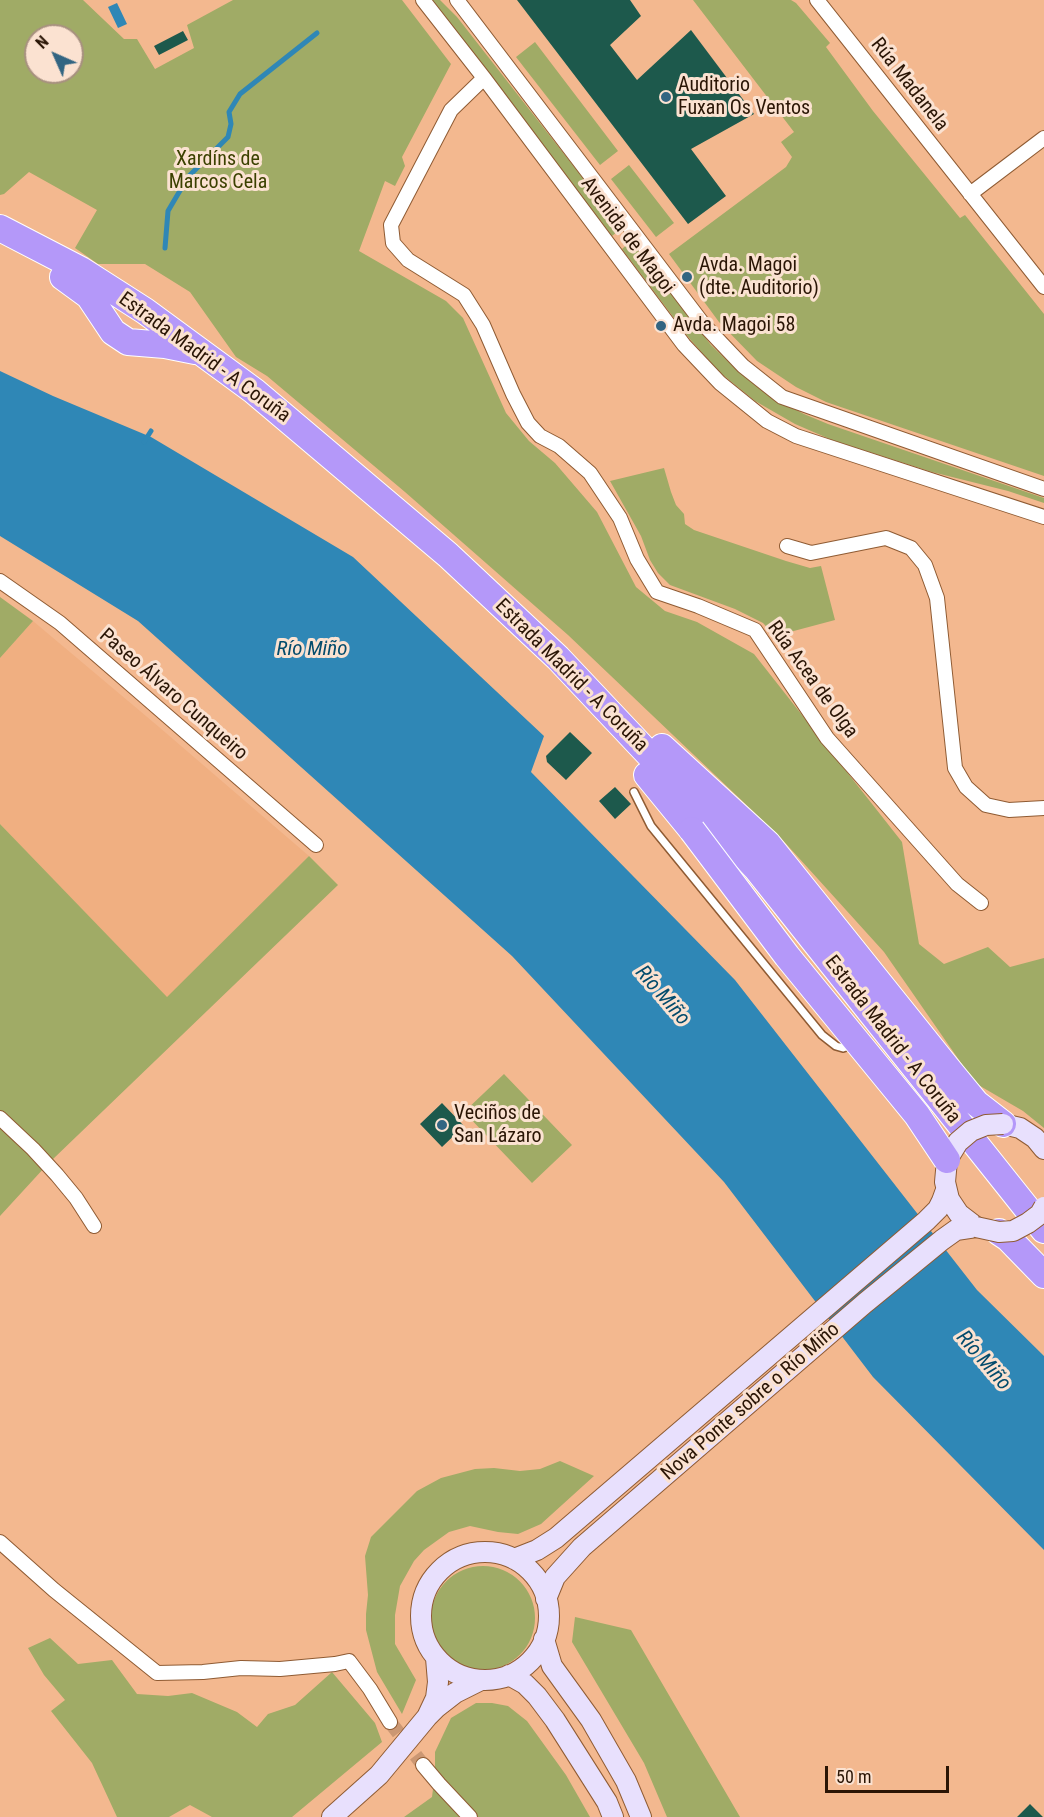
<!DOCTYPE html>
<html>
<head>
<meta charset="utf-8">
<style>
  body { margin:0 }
  #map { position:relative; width:1044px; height:1817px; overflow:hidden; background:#f3b88f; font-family:"Roboto Condensed",sans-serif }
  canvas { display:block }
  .north { position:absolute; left:24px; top:24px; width:60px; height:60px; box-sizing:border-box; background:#fbe2d1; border:2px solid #a7907f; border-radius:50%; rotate:315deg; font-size:16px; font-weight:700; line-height:24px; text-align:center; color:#2a1505 }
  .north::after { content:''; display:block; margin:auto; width:21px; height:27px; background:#326582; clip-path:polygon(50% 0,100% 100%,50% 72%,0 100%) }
  .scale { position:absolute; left:825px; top:1766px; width:124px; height:27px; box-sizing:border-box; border:3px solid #2a1505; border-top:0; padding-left:8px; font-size:18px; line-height:21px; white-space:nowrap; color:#2a1505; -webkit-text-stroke:4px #fbe2d1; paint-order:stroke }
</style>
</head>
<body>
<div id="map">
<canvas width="1044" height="1817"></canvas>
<div class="north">N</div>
<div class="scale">50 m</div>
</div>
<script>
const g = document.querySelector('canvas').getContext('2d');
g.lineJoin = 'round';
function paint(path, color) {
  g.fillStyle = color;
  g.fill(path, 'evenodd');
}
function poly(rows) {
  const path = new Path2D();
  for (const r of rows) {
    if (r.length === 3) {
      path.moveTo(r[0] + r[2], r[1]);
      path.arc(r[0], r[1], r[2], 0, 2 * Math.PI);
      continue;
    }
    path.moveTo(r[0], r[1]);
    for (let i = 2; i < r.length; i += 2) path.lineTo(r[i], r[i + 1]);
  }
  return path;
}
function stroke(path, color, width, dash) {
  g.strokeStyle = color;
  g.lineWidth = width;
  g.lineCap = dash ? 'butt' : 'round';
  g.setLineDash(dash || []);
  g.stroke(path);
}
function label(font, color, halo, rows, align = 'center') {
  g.font = font + ' "Roboto Condensed",sans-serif';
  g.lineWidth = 6;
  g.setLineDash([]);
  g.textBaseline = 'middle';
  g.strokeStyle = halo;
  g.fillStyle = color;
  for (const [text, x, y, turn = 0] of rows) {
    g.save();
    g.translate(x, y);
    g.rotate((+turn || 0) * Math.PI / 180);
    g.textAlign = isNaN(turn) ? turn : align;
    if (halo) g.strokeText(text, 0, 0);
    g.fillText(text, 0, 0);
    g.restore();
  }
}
paint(poly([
  [33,621,159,727,309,856,167,998,0,824,0,658]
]), '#f0af81');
paint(poly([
  [0,0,83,0,124,39,137,39,155,69,194,48,187,25,233,0,402,0,451,64,402,157,405,166,395,186,385,181,359,251,446,301,463,318,506,413,529,441,555,463,597,512,636,587,665,611,697,622,754,654,902,842,919,944,944,964,988,947,1010,967,1044,958,1044,1128,1023,1111,975,1083,884,952,779,836,568,635,405,492,267,376,236,357,190,292,145,264,98,264,75,248,97,210,29,172,4,194,0,195],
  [36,36,72,36,72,72,36,72],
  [429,0,440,0,457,17,622,228,612,236,449,22],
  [693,0,791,0,796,3,830,43,826,47,873,111,960,218,965,215,1044,314,1044,476,826,402,796,387,757,361,719,322,669,254,786,167,792,157,781,142,794,132],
  [535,42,618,151,600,165,516,57],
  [629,165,674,223,656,237,611,179],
  [631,241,711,345,739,372,769,396,804,414,828,424,1044,498,1044,503,1008,491,932,472,832,440,795,424,755,401,718,371,689,338,622,249],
  [664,468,671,492,676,505,684,514,685,524,694,530,786,561,810,568,821,566,835,620,775,636,763,623,735,609,670,585,658,573,650,560,641,536,610,481],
  [0,597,33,621,0,658],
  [0,824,167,997,309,856,338,885,52,1160,0,1111],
  [504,1074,572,1145,532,1183,464,1112],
  [0,1127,45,1167,0,1216],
  [560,1461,594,1476,541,1524,518,1534,498,1532,470,1526,449,1532,424,1550,414,1561,400,1586,395,1615,395,1644,416,1680,402,1714,377,1672,366,1630,366,1614,368,1595,365,1556,371,1537,417,1491,441,1478,475,1469,494,1468,520,1471,540,1469],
  [483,1618,52],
  [575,1617,631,1630,740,1817,667,1817,644,1763,572,1642],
  [50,1638,78,1664,112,1660,137,1694,168,1696,192,1693,237,1712,257,1727,268,1714,295,1705,332,1672,375,1723,382,1742,292,1817,212,1817,190,1805,169,1817,117,1817,92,1763,51,1711,65,1700,44,1675,28,1648],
  [476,1703,492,1703,508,1706,527,1721,566,1775,590,1817,404,1817,432,1797,435,1773,435,1752,451,1718]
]), '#a0ab66');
paint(poly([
  [117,3,127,24,118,28,108,7],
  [0,371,53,396,151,437,353,557,544,736,531,772,735,980,977,1290,1044,1356,1044,1550,873,1377,724,1182,512,956,138,621,0,536]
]), '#2f87b6');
stroke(poly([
  [165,248,168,211,188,177,228,137,231,124,229,112,240,94,317,33],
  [144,442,151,431]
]), '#2f87b6', 5);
paint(poly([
  [517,0,630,0,641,16,610,45,637,80,691,30,754,114,691,149,726,196,688,224],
  [183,31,188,40,159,55,154,46],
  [570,732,592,753,566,780,547,762,546,756],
  [615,787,631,804,615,819,599,801],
  [442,1103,464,1126,442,1147,420,1124],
  [1030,1804,1043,1817,1017,1817]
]), '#1d594c');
stroke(poly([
  [390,1722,423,1765]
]), '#cb9773', 14, [14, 7]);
const lane = poly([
  [634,792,651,826,822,1035,836,1046,843,1048,852,1045]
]);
const street = poly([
  [423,0,484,78,684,345,720,383,767,421,796,436,1044,517],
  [457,0,704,325,743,366,782,397,1044,489],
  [817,0,1044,287],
  [484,78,451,110,391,225,393,243,408,260,464,295,483,325,513,394,528,423,540,436,559,446,590,473,620,518,637,559,657,592,698,606,755,630,827,738,957,884,981,903],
  [970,194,1044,138],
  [787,546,811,553,886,538,911,548,925,565,937,598,955,768,966,787,986,805,1009,810,1044,808],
  [0,581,60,623,316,845],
  [0,1118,33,1149,57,1175,76,1198,94,1226],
  [0,1542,54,1590,157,1673,203,1672,241,1668,280,1669,335,1664,349,1661,370,1689,390,1722],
  [423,1765,439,1784,470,1817]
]);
const secondary = poly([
  [1003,1124,1020,1128,1035,1138,1044,1149],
  [947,1160,945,1182,949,1199,959,1214,976,1227],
  [485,1616,64],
  [514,1559,537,1550,556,1538,926,1221,938,1209,942,1201,946,1190],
  [546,1599,555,1577,582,1547,865,1303,942,1240,956,1230,976,1227],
  [544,1639,552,1666,591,1720,626,1781,641,1817],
  [509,1675,525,1684,537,1696,555,1720,607,1802,613,1817],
  [428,1715,436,1698,438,1682,436,1658],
  [332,1817,379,1775,427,1717,437,1707,455,1693,481,1680]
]);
const highway = poly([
  [0,228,81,270,145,311,254,391,448,555,558,658,756,868,1044,1230],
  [63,277,89,296,113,332,128,342,165,345,195,351],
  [662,747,767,843,948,1069,976,1103,1003,1124],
  [647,775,692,830],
  [999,1232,1008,1238,1044,1275]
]);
stroke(lane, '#8f5b33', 10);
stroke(street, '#8f5b33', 16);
stroke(secondary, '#8f5b33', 22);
stroke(highway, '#fff', 28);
stroke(lane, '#fff', 7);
stroke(street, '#fff', 14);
stroke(secondary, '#e8e0fd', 20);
stroke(highway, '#b498f9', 26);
const secondaryBridge = poly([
  [947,1160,958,1142,971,1131,986,1125,1003,1124],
  [976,1227,999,1232,1013,1231,1028,1223,1040,1214,1044,1207]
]);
const highwayBridge = poly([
  [692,830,787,956,917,1115,947,1160]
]);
stroke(secondaryBridge, '#8f5b33', 22, []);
stroke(highwayBridge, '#fff', 28, []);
stroke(secondaryBridge, '#e8e0fd', 20);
stroke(highwayBridge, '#b498f9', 26);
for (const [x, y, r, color] of [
  [666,97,6,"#326582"],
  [687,277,6,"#326582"],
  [661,326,6,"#326582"],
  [442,1125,6,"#326582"]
]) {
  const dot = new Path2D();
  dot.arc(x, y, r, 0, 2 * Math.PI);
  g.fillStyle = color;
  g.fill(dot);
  stroke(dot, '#fbe2d1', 2);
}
label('20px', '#2a1505', '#fbe2d1', [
  ["Rúa Madanela",909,85,52],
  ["Avenida de Magoi",627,236,53],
  ["Estrada Madrid - A Coruña",204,358,36],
  ["Estrada Madrid - A Coruña",571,676,45],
  ["Rúa Acea de Olga",812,680,54],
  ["Paseo Álvaro Cunqueiro",173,695,41],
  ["Estrada Madrid - A Coruña",892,1040,52],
  ["Nova Ponte sobre o Río Miño",751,1402,-41]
]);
label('20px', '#2a1505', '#fbe2d1', [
  ["Auditorio",678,86],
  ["Fuxan Os Ventos",678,109],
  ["Avda. Magoi",699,266],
  ["(dte. Auditorio)",699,289],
  ["Avda. Magoi 58",673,326],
  ["Veciños de",454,1114],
  ["San Lázaro",454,1137]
], 'left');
label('20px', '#3b4100', '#fbe2d1', [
  ["Xardíns de",218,160],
  ["Marcos Cela",218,183]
]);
label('italic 21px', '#034b6c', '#fbe2d1', [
  ["Río Miño",312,650],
  ["Río Miño",662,996,49],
  ["Río Miño",983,1361,49]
]);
</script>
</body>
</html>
